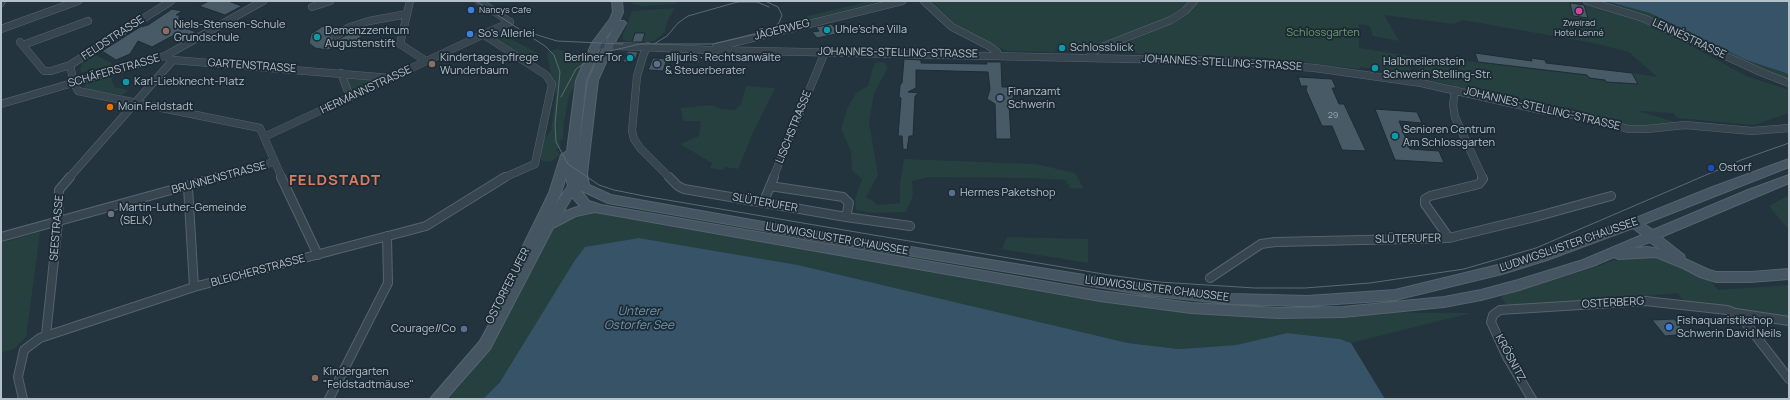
<!DOCTYPE html>
<html>
<head>
<meta charset="utf-8">
<style>
  body { margin:0 }
  #map { position:relative; width:1790px; height:400px; overflow:hidden; background:#23343f; font-family:Manrope,sans-serif }
  canvas { display:block }
  .frame { position:absolute; inset:0; border:2px solid #b4c0ca; pointer-events:none }
</style>
</head>
<body>
<div id="map">
<canvas width="1790" height="400"></canvas>
<div class="frame"></div>
</div>
<script>
const g = document.querySelector('canvas').getContext('2d');
g.lineJoin = 'round';
function paint(path, color) {
  g.fillStyle = color;
  g.fill(path, 'evenodd');
}
function poly(rows) {
  const path = new Path2D();
  for (const r of rows) {
    path.moveTo(r[0], r[1]);
    for (let i = 2; i < r.length; i += 2) path.lineTo(r[i], r[i + 1]);
  }
  return path;
}
function stroke(path, color, width, dash) {
  g.strokeStyle = color;
  g.lineWidth = width;
  g.lineCap = dash ? 'butt' : 'round';
  g.setLineDash(dash || []);
  g.stroke(path);
}
function label(font, color, halo, rows, align = 'center') {
  g.font = font + ' Manrope,sans-serif';
  g.lineWidth = 3.5;
  g.setLineDash([]);
  g.textBaseline = 'middle';
  g.strokeStyle = halo;
  g.fillStyle = color;
  for (const [text, x, y, turn = 0] of rows) {
    g.save();
    g.translate(x, y);
    g.rotate((+turn || 0) * Math.PI / 180);
    g.textAlign = isNaN(turn) ? turn : align;
    if (halo) g.strokeText(text, 0, 0);
    g.fillText(text, 0, 0);
    g.restore();
  }
}
paint(poly([
  [631,1,675,1,676,4,644,6,632,4],
  [870,1,902,1,805,24,800,18],
  [931,1,1573,1,1630,17,1666,32,1746,76,1789,90,1789,113,1754,125,1677,118,1674,113,1638,111,1685,125,1619,126,1585,117,1578,110,1480,92,1421,78,1418,61,1460,69,1458,60,1587,75,1589,78,1622,84,1622,82,1638,84,1632,73,1657,77,1629,52,1593,43,1463,20,1454,24,1384,15,1399,41,1373,36,1370,26,1359,24,1359,48,1410,56,1411,75,1360,67,1360,69,1257,57,1110,53,1098,44,1094,44,1074,50,1054,50,1056,52,1007,51,963,31],
  [1587,1,1605,1,1650,13,1746,60,1789,74,1789,82,1643,18],
  [675,8,668,20,664,33,654,41,642,42,645,33,635,33,631,42,623,40,623,35,632,11],
  [502,30,511,39,539,54,530,59,492,35],
  [556,49,580,54,582,56,582,64,575,85,569,96,564,122,563,139,559,141,561,147,556,149,560,155,552,161,546,162,542,161,540,156,544,139,551,131,556,92,554,88,555,80,551,74,547,53],
  [95,55,112,63,111,65,81,73,80,69,82,64],
  [877,62,884,62,888,67,874,94,869,122,878,175,866,197,878,205,900,203,900,184,904,159,1035,164,1075,173,1084,189,1070,188,1066,180,1030,178,928,177,912,181,913,196,906,212,873,213,856,210,855,199,862,179,852,170,851,151,841,129,847,109,856,93,868,86,873,67],
  [341,73,392,78,350,97],
  [111,77,114,87,128,90,123,95,86,89,83,87,86,84],
  [746,86,775,88,751,137,738,169,725,167,723,170,710,168,712,163,680,144,699,136,701,121,683,121,681,108,712,105,721,109,735,110,741,104],
  [1789,195,1789,230,1769,206],
  [594,208,1145,302,1343,312,1471,313,1351,343,1340,339,1287,333,1236,345,1179,349,1128,343,798,265,639,238,483,399,437,399,471,360,548,226],
  [40,232,26,337,14,349,1,353,1,243],
  [1007,237,1088,239,1088,263,1002,249],
  [1635,252,1647,252,1705,274,1718,290,1789,285,1789,317,1684,303,1678,293,1508,309,1501,296,1596,267]
]), '#25403e');
paint(poly([
  [1605,1,1789,1,1789,74,1746,60,1650,13],
  [639,238,798,265,1128,343,1179,349,1236,345,1287,333,1340,339,1351,343,1385,399,483,399,500,382,575,260,585,247]
]), '#365367');
const building = poly([
  [209,1,228,1,242,6,225,15,199,6,209,1],
  [1570,3,1584,5,1588,18,1573,16,1570,3],
  [172,9,182,11,176,15,179,15,180,26,196,32,185,38,176,34,152,47,138,41,130,54,116,60,102,51,140,27,148,25,172,9],
  [831,24,837,30,834,31,836,34,817,38,812,32,819,31,816,27,831,24],
  [323,26,333,31,330,36,335,41,352,32,366,27,363,35,355,42,343,47,327,50,315,48,309,43,311,34,323,26],
  [635,33,645,33,642,42,632,42,635,33],
  [628,51,638,52,634,62,623,62,628,51],
  [1475,53,1532,61,1531,58,1545,60,1546,63,1632,73,1638,84,1606,82,1605,80,1589,78,1587,75,1478,62,1475,53],
  [685,55,701,55,699,63,682,62,685,55],
  [653,58,667,59,663,71,648,70,653,58],
  [904,59,921,60,921,63,987,64,986,62,1001,62,1002,87,1008,87,1013,90,1013,99,1009,103,1011,139,996,139,995,104,987,99,990,89,988,72,916,70,916,88,908,92,919,93,915,96,913,136,909,136,907,150,903,149,902,136,898,136,901,98,899,97,900,85,902,83,904,59],
  [1298,77,1332,79,1336,88,1332,88,1339,104,1344,104,1366,151,1342,150,1332,126,1322,126,1306,90,1307,86,1301,86,1298,77],
  [1375,109,1417,112,1422,123,1399,121,1410,149,1439,151,1444,163,1395,160,1375,109],
  [1674,319,1687,334,1665,336,1652,320,1674,319]
]);
paint(building, '#475a65');
stroke(building, '#1e2c36', 1);
const streetFar1 = poly([
  [410,1,400,44,426,61],
  [479,1,510,22],
  [924,1,952,27,989,46,997,52,998,55],
  [1587,1,1643,18,1763,73,1789,83],
  [1,3,2,1],
  [312,7,330,1],
  [1,29,78,1],
  [484,35,546,75,552,84,535,164,503,178],
  [335,36,350,27,369,21,407,14],
  [20,42,44,71,51,71,70,65,171,1],
  [23,45,88,21],
  [596,45,709,50,1225,61,1315,68,1421,83,1541,110,1585,117,1628,129,1647,129,1685,125,1752,131,1789,128],
  [648,46,644,53,637,76,632,131,634,139,640,148,670,178],
  [716,47,902,1],
  [1090,57,1091,54,1102,47,1171,20,1185,11,1194,1],
  [169,58,173,60,390,78],
  [70,65,74,83,78,91,260,128,282,178],
  [341,73,350,97],
  [1455,90,1453,105,1455,117,1483,178],
  [1,104,165,56,263,1],
  [264,137,510,22],
  [69,178,173,60],
  [215,178,274,162],
  [773,178,825,52]
]);
const street = poly([
  [281,177,318,255],
  [669,177,678,186,684,189,846,217,910,226],
  [770,186,843,197,849,203,846,217],
  [188,187,194,287],
  [763,203,774,177],
  [1,237,218,177],
  [1449,238,1425,204,1425,199,1430,196,1479,184,1483,179,1482,177],
  [1210,278,1261,244,1275,242,1449,238,1535,217,1611,196],
  [1736,313,1789,321],
  [46,335,58,222,59,190,70,177],
  [23,399,18,377,24,350,40,338,194,287,426,226,505,177],
  [329,399,388,283,387,236],
  [1532,399,1507,357,1491,322,1493,315,1500,310,1645,301,1727,310,1735,313,1745,322,1789,379]
]);
const secondary = poly([
  [612,1,622,1,623,12,619,21,624,21,626,23,616,40,598,80,587,174,589,185,611,195,842,236,1146,285,1232,294,1307,296,1395,290,1502,264,1538,254,1613,225,1631,220,1710,188,1789,159,1789,167,1644,224,1653,230,1748,190,1789,175,1789,183,1661,237,1684,255,1685,259,1709,270,1716,272,1751,272,1789,269,1789,279,1751,282,1716,282,1700,277,1683,268,1656,257,1619,259,1614,257,1593,266,1519,290,1481,300,1444,307,1343,317,1278,318,1191,313,1100,301,595,212,576,216,553,228,490,349,446,399,430,399,480,341,526,256,522,255,520,252,549,193,561,155,567,151,576,81,592,43,610,19,613,12,612,1],
  [613,28,588,80,578,155,586,81,602,43,613,28],
  [566,177,568,186,555,205,561,193,566,177],
  [580,190,608,203,842,244,1146,295,1232,304,1307,306,1395,300,1502,274,1547,260,1633,228,1642,235,1583,260,1518,280,1481,290,1444,297,1343,307,1278,308,1191,303,1100,291,601,205,589,201,580,190],
  [572,197,580,206,563,212,572,197],
  [1650,242,1659,249,1647,247,1634,248,1650,242]
]);
stroke(streetFar1, '#55636d', 8);
stroke(street, '#55636d', 10);
stroke(secondary, '#55636d', 2);
stroke(streetFar1, '#37454f', 7);
stroke(street, '#37454f', 8);
paint(secondary, '#455562');
stroke(poly([
  [476,1,545,46,554,55,560,72,555,124,556,142,568,164,599,185,614,190,644,196,1109,275,1159,282,1255,288,1305,288,1370,283,1464,269,1536,248,1741,160,1789,143],
  [736,2,757,2,769,7],
  [534,34,557,41,623,44],
  [654,44,667,36,678,23,688,16,741,1],
  [561,97,576,69,595,56,610,51,640,44,713,44,769,31,779,23,782,15,778,7,765,1]
]), '#596a76', 1);
for (const [x, y, r, color] of [
  [471,10,4,"#3f7fe0"],
  [1579,11,4,"#d1479c"],
  [827,30,4,"#0f9aa8"],
  [166,31,4,"#8d6e63"],
  [470,34,4,"#3f7fe0"],
  [317,37,4,"#0f9aa8"],
  [1062,48,4,"#0f9aa8"],
  [630,58,4,"#0f9aa8"],
  [432,64,4,"#8d6e63"],
  [657,64,4,"#5c6f8a"],
  [1375,68,4,"#0f9aa8"],
  [126,82,4,"#0f9aa8"],
  [1000,98,4,"#5c6f8a"],
  [110,107,4,"#e8710a"],
  [1395,136,4,"#0f9aa8"],
  [1711,168,4,"#1a4fb4"],
  [952,193,4,"#5c6f8a"],
  [111,214,4,"#6b7280"],
  [1669,327,4,"#3f7fe0"],
  [464,329,4,"#5c6f8a"],
  [315,378,4,"#8d6e63"]
]) {
  const dot = new Path2D();
  dot.arc(x, y, r, 0, 2 * Math.PI);
  g.fillStyle = color;
  g.fill(dot);
  stroke(dot, '#1c2a34', 1.5);
}
label('9px', '#b4c0ca', '#1c2a34', [
  ["Nancys Cafe",479,10],
  ["Zweirad",1579,23,"center"],
  ["Hotel Lenné",1579,33,"center"]
], 'left');
label('9px', '#99a6b1', null, [
  ["29",1333,115]
]);
label('11px', '#b4c0ca', '#1c2a34', [
  ["Niels-Stensen-Schule",174,25],
  ["Grundschule",174,38],
  ["Uhle’sche Villa",835,30],
  ["Demenzzentrum",325,31],
  ["Augustenstift",325,44],
  ["So's Allerlei",478,34],
  ["Schlossblick",1070,48],
  ["Kindertagespflrege",440,58],
  ["Wunderbaum",440,71],
  ["Berliner Tor",622,58,"right"],
  ["alljuris · Rechtsanwälte",665,58],
  ["& Steuerberater",665,71],
  ["Halbmeilenstein",1383,62],
  ["Schwerin Stelling-Str.",1383,75],
  ["Karl-Liebknecht-Platz",134,82],
  ["Finanzamt",1008,92],
  ["Schwerin",1008,105],
  ["Moin Feldstadt",118,107],
  ["Senioren Centrum",1403,130],
  ["Am Schlossgarten",1403,143],
  ["Ostorf",1719,168],
  ["Hermes Paketshop",960,193],
  ["Martin-Luther-Gemeinde",119,208],
  ["(SELK)",119,221],
  ["Fishaquaristikshop",1677,321],
  ["Schwerin David Neils",1677,334],
  ["Courage//Co",456,329,"right"],
  ["Kindergarten",323,372],
  ["\"Feldstadtmäuse\"",323,385]
], 'left');
label('11px', '#b4c0ca', '#1c2a34', [
  ["JÄGERWEG",782,30,-14],
  ["FELDSTRASSE",113,38,-33],
  ["LENNÉSTRASSE",1689,39,25],
  ["JOHANNES-STELLING-STRASSE",898,53,1],
  ["JOHANNES-STELLING-STRASSE",1222,63,3],
  ["GARTENSTRASSE",252,66,4],
  ["SCHÄFERSTRASSE",114,71,-16],
  ["HERMANNSTRASSE",366,90,-25],
  ["JOHANNES-STELLING-STRASSE",1542,109,13],
  ["LISCHSTRASSE",794,127,-68],
  ["BRUNNENSTRASSE",219,178,-15],
  ["SLÜTERUFER",765,203,10],
  ["SEESTRASSE",57,228,-85],
  ["LUDWIGSLUSTER CHAUSSEE",837,239,10],
  ["SLÜTERUFER",1408,239,-1],
  ["LUDWIGSLUSTER CHAUSSEE",1569,245,-19],
  ["BLEICHERSTRASSE",258,271,-15],
  ["OSTORFER UFER",508,286,-63],
  ["LUDWIGSLUSTER CHAUSSEE",1157,289,7],
  ["OSTERBERG",1613,303,-3],
  ["KRÖSNITZ",1510,358,62]
]);
label('11px', '#6a9c6c', '#1c2a34', [
  ["Schlossgarten",1323,33]
]);
label('italic 12px', '#7296ae', '#1c2a34', [
  ["Unterer",639,312],
  ["Ostorfer See",639,326]
]);
g.letterSpacing = '1px';
label('bold 15px', '#d97e5f', '#1c2a34', [
  ["FELDSTADT",335,181]
]);
g.letterSpacing = '0px';
</script>
</body>
</html>
